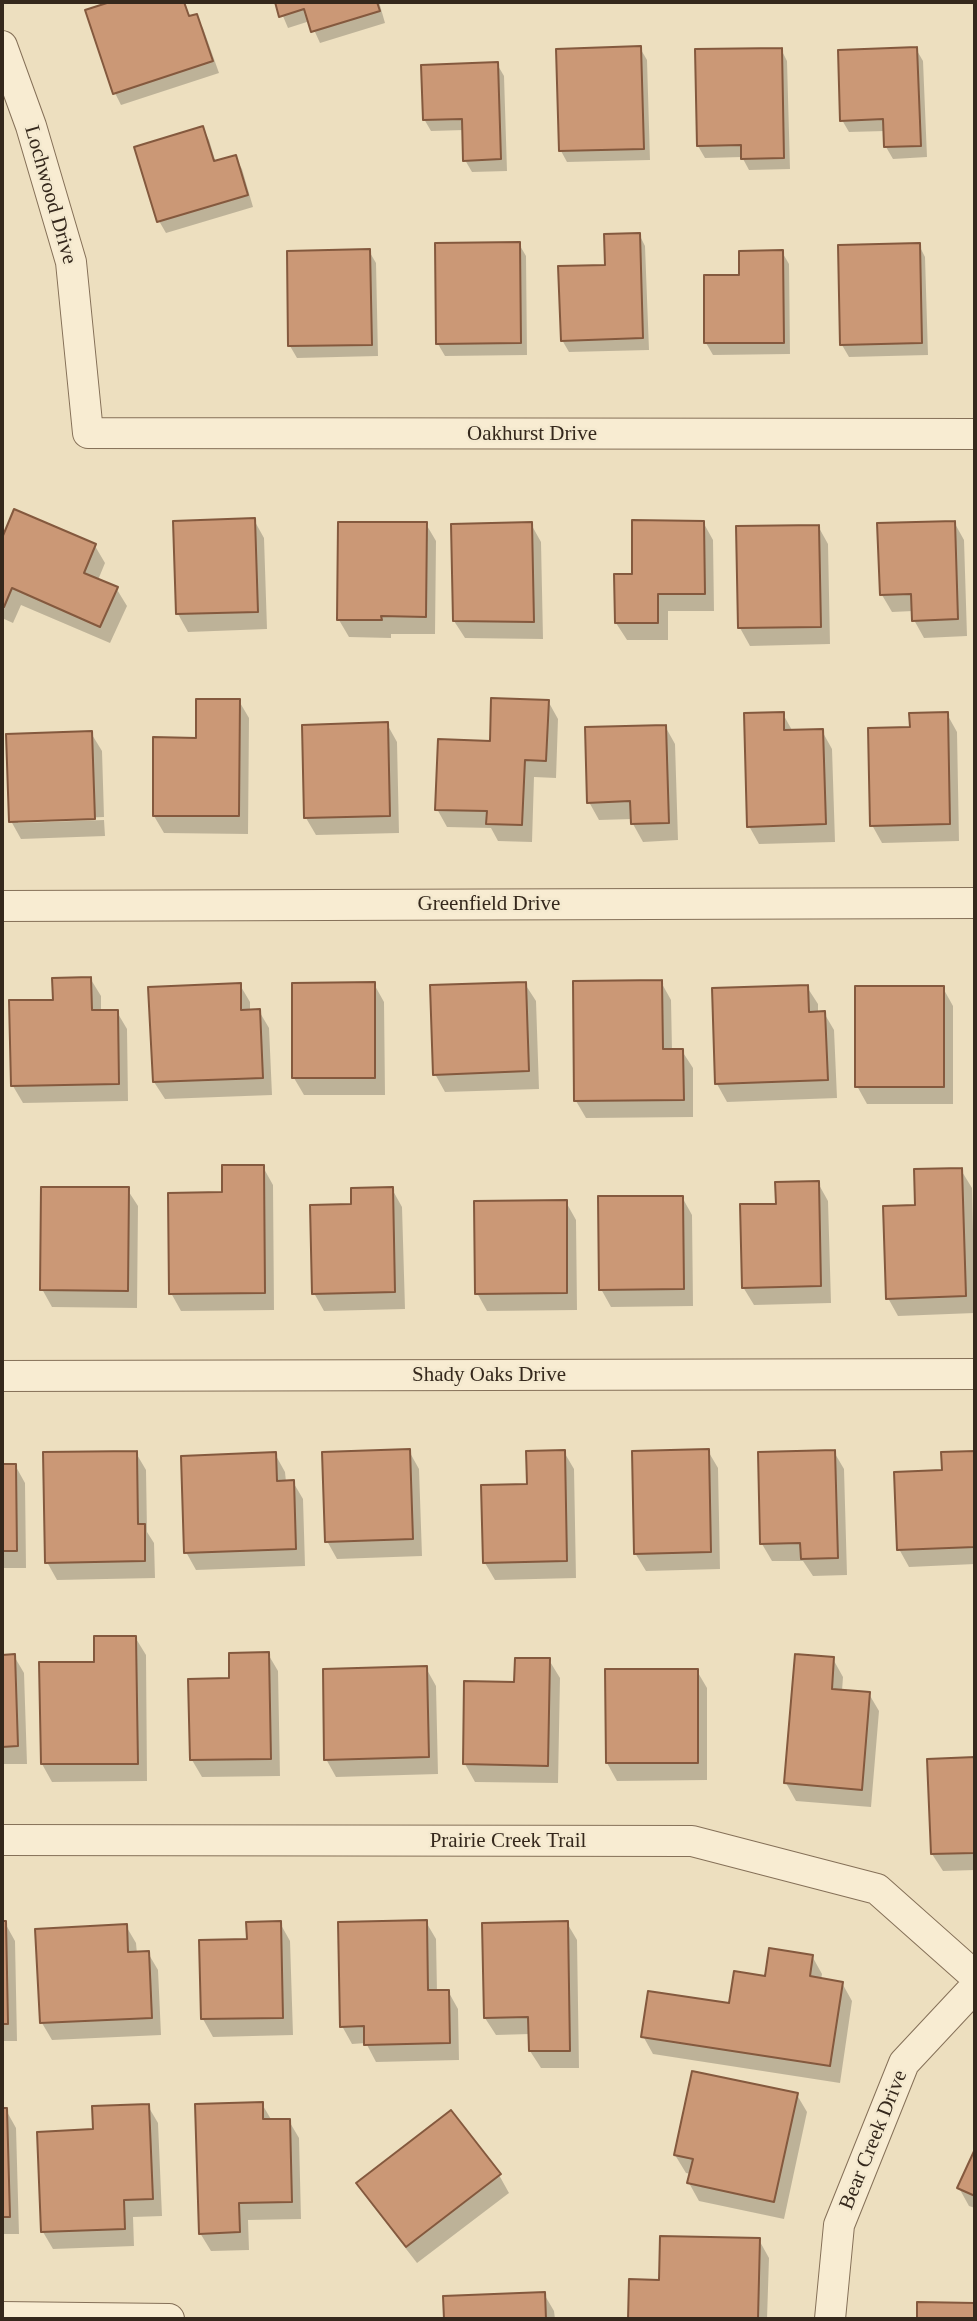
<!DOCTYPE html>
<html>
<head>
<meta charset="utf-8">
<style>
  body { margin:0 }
  #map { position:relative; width:977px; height:2321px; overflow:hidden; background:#eddfbf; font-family:"Times New Roman",serif }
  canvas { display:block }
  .frame { position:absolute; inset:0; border:4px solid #35281c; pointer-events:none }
</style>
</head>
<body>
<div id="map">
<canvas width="977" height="2321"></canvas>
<div class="frame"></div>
</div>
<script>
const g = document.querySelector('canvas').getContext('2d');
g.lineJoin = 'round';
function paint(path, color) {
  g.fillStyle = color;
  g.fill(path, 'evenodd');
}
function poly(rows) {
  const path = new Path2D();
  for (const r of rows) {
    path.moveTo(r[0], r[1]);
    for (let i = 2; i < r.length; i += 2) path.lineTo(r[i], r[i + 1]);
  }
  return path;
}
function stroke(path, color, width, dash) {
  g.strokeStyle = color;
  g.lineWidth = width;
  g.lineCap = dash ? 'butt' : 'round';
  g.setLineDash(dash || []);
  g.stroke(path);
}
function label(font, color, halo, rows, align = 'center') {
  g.font = font + ' "Times New Roman",serif';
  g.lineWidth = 5;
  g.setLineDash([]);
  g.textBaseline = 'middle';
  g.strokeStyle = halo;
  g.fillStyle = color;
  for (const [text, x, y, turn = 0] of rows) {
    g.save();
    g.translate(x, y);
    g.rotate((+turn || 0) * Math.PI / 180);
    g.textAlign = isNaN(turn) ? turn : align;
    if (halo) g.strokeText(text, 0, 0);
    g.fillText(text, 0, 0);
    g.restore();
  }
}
paint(poly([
  [116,2,185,2,190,18,196,16,203,28,219,73,121,105,115,93,88,11],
  [277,2,379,2,385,23,320,43,310,21,288,28],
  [640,48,647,60,650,160,567,162,561,151],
  [781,49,787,61,790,169,749,170,742,157,705,158,698,146],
  [916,49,923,61,927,157,893,159,886,147,885,131,849,132,842,120],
  [497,64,504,76,507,171,472,172,465,160,464,130,431,131,424,119],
  [203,128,209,140,216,163,235,157,242,169,253,207,166,233,159,221,136,148],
  [639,234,645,246,649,350,569,352,562,340,606,266],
  [519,244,526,256,527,355,445,356,438,344],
  [919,245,925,257,928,355,849,357,842,345,840,247],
  [369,251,376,263,378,356,297,358,290,346,288,252],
  [782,252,789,264,790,354,713,355,706,343,741,277],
  [15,511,95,546,105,563,98,580,116,588,127,606,110,643,21,605,13,623,2,618,2,542],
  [254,520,264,538,267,629,188,632,178,614,174,523],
  [703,522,713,540,714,611,668,611,668,640,627,640,616,623,634,576],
  [954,522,964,540,967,636,924,638,914,620,913,611,892,612,882,595],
  [426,524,436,541,435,634,391,634,391,638,349,637,339,620],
  [531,524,541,542,543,639,465,638,454,621],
  [818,526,828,544,830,644,750,646,740,628,738,528],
  [239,701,249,718,248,834,164,833,154,816,198,739],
  [548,701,558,719,556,778,534,777,532,842,498,841,491,828,447,827,437,809,491,743],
  [783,714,793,732,822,731,832,749,835,842,759,844,749,826],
  [947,714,957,732,959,841,882,843,872,825,911,729],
  [387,724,397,742,399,833,316,835,306,818],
  [665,726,675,744,678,840,643,842,633,824,632,819,599,820,589,802],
  [91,733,102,751,104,817,18,820,18,823,104,820,105,836,21,839,11,821],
  [90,978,101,996,101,1012,117,1012,127,1029,128,1101,23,1103,13,1086,55,1001],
  [661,982,671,1000,672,1051,682,1051,693,1068,693,1117,586,1118,576,1101],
  [374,984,384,1002,385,1095,304,1095,294,1078],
  [525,984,536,1001,539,1089,445,1092,435,1074],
  [240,985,250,1002,250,1011,259,1011,269,1028,272,1095,165,1099,154,1082],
  [807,987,818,1004,818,1013,824,1013,834,1030,837,1098,727,1102,717,1084],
  [943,988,953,1006,953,1104,867,1104,857,1086],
  [263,1167,273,1185,274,1310,181,1311,171,1293],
  [961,1170,972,1188,975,1313,898,1316,888,1298,917,1206],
  [818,1183,828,1201,831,1303,754,1305,743,1287,778,1205],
  [127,1189,138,1206,137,1308,52,1307,42,1289],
  [392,1189,402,1207,405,1309,324,1311,314,1293,353,1206],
  [682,1197,692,1215,693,1306,611,1307,601,1289],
  [566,1202,576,1220,577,1310,487,1311,477,1293],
  [409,1451,419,1469,422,1556,337,1559,327,1541],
  [708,1451,718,1468,720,1569,646,1571,635,1553],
  [564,1452,574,1469,576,1578,495,1580,485,1563,528,1486],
  [834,1452,844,1469,847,1575,813,1576,803,1561,772,1561,762,1544],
  [136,1453,146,1470,147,1532,154,1543,155,1578,57,1580,47,1562],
  [975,1453,975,1564,909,1567,899,1549,943,1472,943,1454],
  [275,1454,285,1472,286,1482,293,1482,303,1499,305,1566,196,1570,186,1552],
  [2,1465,15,1465,25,1483,26,1568,2,1568],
  [135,1637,146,1655,147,1781,52,1782,42,1764,96,1663],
  [268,1654,278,1671,280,1776,202,1777,192,1760,231,1680],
  [2,1656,14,1656,24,1673,27,1764,2,1764],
  [833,1659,843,1677,842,1691,869,1694,879,1711,871,1807,796,1801,786,1783],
  [549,1660,560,1678,558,1783,475,1782,465,1764,516,1683],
  [426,1668,436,1686,438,1774,336,1777,326,1759],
  [607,1671,697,1671,707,1688,707,1780,617,1781,607,1763],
  [975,1759,975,1870,943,1871,932,1854,929,1761],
  [426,1922,436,1939,437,1992,448,1991,458,2009,459,2060,376,2062,366,2043,352,2044,342,2026],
  [2,1923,5,1923,15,1941,17,2041,2,2041],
  [280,1923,290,1941,293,2035,213,2037,203,2019,249,1941],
  [567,1923,577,1940,579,2068,541,2068,530,2051,530,2034,496,2035,485,2018],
  [126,1926,136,1943,137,1954,148,1953,158,1970,161,2035,52,2040,42,2023],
  [812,1956,822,1974,821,1980,842,1983,852,2001,840,2083,653,2054,643,2036,730,2005,766,1978],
  [797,2095,807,2112,784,2219,699,2201,689,2183,691,2174,686,2173,675,2155],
  [262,2104,272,2121,289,2121,299,2138,301,2219,248,2220,249,2250,211,2251,200,2233],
  [148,2106,158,2123,162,2216,133,2217,134,2246,53,2249,43,2232,95,2131],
  [2,2110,6,2110,16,2128,19,2234,2,2234],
  [451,2113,499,2175,509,2193,417,2263,369,2201,359,2183],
  [975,2153,975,2208,969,2206,959,2188],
  [759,2240,769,2258,767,2319,630,2319,631,2281,660,2282],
  [544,2294,554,2311,555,2319,446,2319,445,2297]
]), '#0003');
const building = poly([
  [110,2,184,2,189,16,197,14,213,61,113,94,85,10,110,2],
  [275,2,377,2,380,11,311,32,304,9,279,17,275,2],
  [641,46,644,149,559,151,556,49,641,46],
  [917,47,921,146,884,147,883,119,840,121,838,50,917,47],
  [782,48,784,158,741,159,741,145,697,146,695,49,782,48],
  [498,62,501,159,463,161,462,119,423,120,421,65,498,62],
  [203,126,214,161,236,155,248,195,157,222,134,147,203,126],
  [640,233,643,338,561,341,558,266,605,265,604,234,640,233],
  [520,242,521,343,436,344,435,243,520,242],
  [920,243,922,343,840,345,838,245,920,243],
  [370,249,372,345,288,346,287,251,370,249],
  [783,250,784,343,704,343,704,275,739,275,739,251,783,250],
  [14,509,96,544,84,573,118,587,100,627,12,588,4,607,2,606,2,538,14,509],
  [255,518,258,612,176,614,173,521,255,518],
  [632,520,704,521,705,594,658,594,658,623,615,623,614,574,632,574,632,520],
  [955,521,958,619,912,621,911,594,880,595,877,523,955,521],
  [338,522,427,522,426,617,381,616,382,620,337,620,338,522],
  [532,522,534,622,453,621,451,524,532,522],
  [819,525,821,627,738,628,736,526,819,525],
  [491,698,549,700,546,761,525,760,522,825,486,824,487,811,435,810,438,739,490,741,491,698],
  [196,699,240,699,239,816,153,816,153,737,196,738,196,699],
  [784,712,784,730,823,729,826,824,747,827,744,713,784,712],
  [948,712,950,824,870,826,868,728,910,727,909,713,948,712],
  [388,722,390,816,304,818,302,725,388,722],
  [666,725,669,823,631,824,630,801,587,803,585,727,666,725],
  [92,731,95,819,9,822,6,734,92,731],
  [91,977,92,1010,118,1010,119,1084,11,1086,9,1000,53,1000,52,978,91,977],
  [662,980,663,1049,683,1049,684,1100,574,1101,573,981,662,980],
  [375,982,375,1078,292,1078,292,983,375,982],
  [526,982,529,1071,433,1075,430,985,526,982],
  [241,983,241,1010,260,1009,263,1078,153,1082,148,987,241,983],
  [808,985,809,1012,825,1011,828,1080,715,1084,712,988,808,985],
  [855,986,944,986,944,1087,855,1087,855,986],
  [222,1165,264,1165,265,1293,169,1294,168,1193,222,1192,222,1165],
  [962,1168,966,1296,886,1299,883,1206,915,1205,914,1169,962,1168],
  [819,1181,821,1286,742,1288,740,1204,776,1204,775,1182,819,1181],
  [41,1187,129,1187,128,1291,40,1290,41,1187],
  [393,1187,395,1292,312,1294,310,1205,351,1204,351,1188,393,1187],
  [598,1196,683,1196,684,1289,599,1290,598,1196],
  [567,1200,567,1293,475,1294,474,1201,567,1200],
  [410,1449,413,1539,325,1542,322,1452,410,1449],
  [709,1449,711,1552,634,1554,632,1451,709,1449],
  [565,1450,567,1561,483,1563,481,1485,527,1484,526,1451,565,1450],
  [835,1450,838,1558,801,1559,800,1543,760,1544,758,1452,835,1450],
  [137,1451,138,1524,145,1524,145,1561,45,1563,43,1452,137,1451],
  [975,1451,975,1547,897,1550,894,1472,942,1470,941,1452,975,1451],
  [276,1452,277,1481,294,1480,296,1549,184,1553,181,1456,276,1452],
  [2,1464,16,1464,17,1551,2,1551,2,1464],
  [94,1636,136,1636,138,1764,41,1764,39,1662,94,1662,94,1636],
  [269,1652,271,1759,190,1760,188,1679,229,1678,229,1653,269,1652],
  [15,1654,18,1746,2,1747,2,1655,15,1654],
  [795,1654,834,1657,832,1689,870,1692,862,1790,784,1783,795,1654],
  [515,1658,550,1658,548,1766,463,1764,464,1681,514,1682,515,1658],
  [427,1666,429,1757,324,1760,323,1669,427,1666],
  [605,1669,698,1669,698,1763,606,1763,605,1669],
  [975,1757,975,1853,931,1854,927,1759,975,1757],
  [427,1920,428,1990,449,1990,450,2043,364,2045,364,2026,340,2027,338,1922,427,1920],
  [2,1921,6,1921,8,2024,2,2024,2,1921],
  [281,1921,283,2018,201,2019,199,1940,247,1939,246,1922,281,1921],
  [568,1921,570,2051,529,2051,528,2017,484,2018,482,1923,568,1921],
  [127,1924,128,1952,149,1951,152,2018,40,2023,35,1929,127,1924],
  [769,1948,813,1955,810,1976,843,1982,830,2066,641,2037,648,1991,729,2003,734,1971,765,1976,769,1948],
  [692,2071,798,2093,774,2202,687,2183,693,2159,674,2155,692,2071],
  [263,2102,263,2119,290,2119,292,2202,239,2203,240,2232,199,2234,195,2104,263,2102],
  [149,2104,153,2199,124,2200,125,2229,41,2232,37,2132,93,2129,92,2106,149,2104],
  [2,2108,7,2108,10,2217,2,2217,2,2108],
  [451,2110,501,2174,406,2247,356,2183,451,2110],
  [975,2149,975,2196,957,2188,975,2149],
  [660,2236,760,2238,758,2319,628,2319,629,2279,659,2280,660,2236],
  [545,2292,546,2319,444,2319,443,2296,545,2292],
  [917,2302,975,2303,975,2319,917,2319,917,2302]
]);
paint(building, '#cb9876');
stroke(building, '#84593e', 2);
const minor = poly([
  [2,46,31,126,71,262,88,433,975,434],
  [2,906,975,903],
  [2,1376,975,1374],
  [2,1840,692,1841,877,1889,975,1976],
  [2,2317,169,2319],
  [830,2319,839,2225,904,2063,975,1987]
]);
stroke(minor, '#857058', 32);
stroke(minor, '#f8ecd2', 30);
label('21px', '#35281c', '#f4e9cf', [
  ["Lochwood Drive",50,195,74],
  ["Oakhurst Drive",532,434],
  ["Greenfield Drive",489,904],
  ["Shady Oaks Drive",489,1375],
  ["Prairie Creek Trail",508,1841],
  ["Bear Creek Drive",874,2140,-68]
]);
</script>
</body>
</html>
